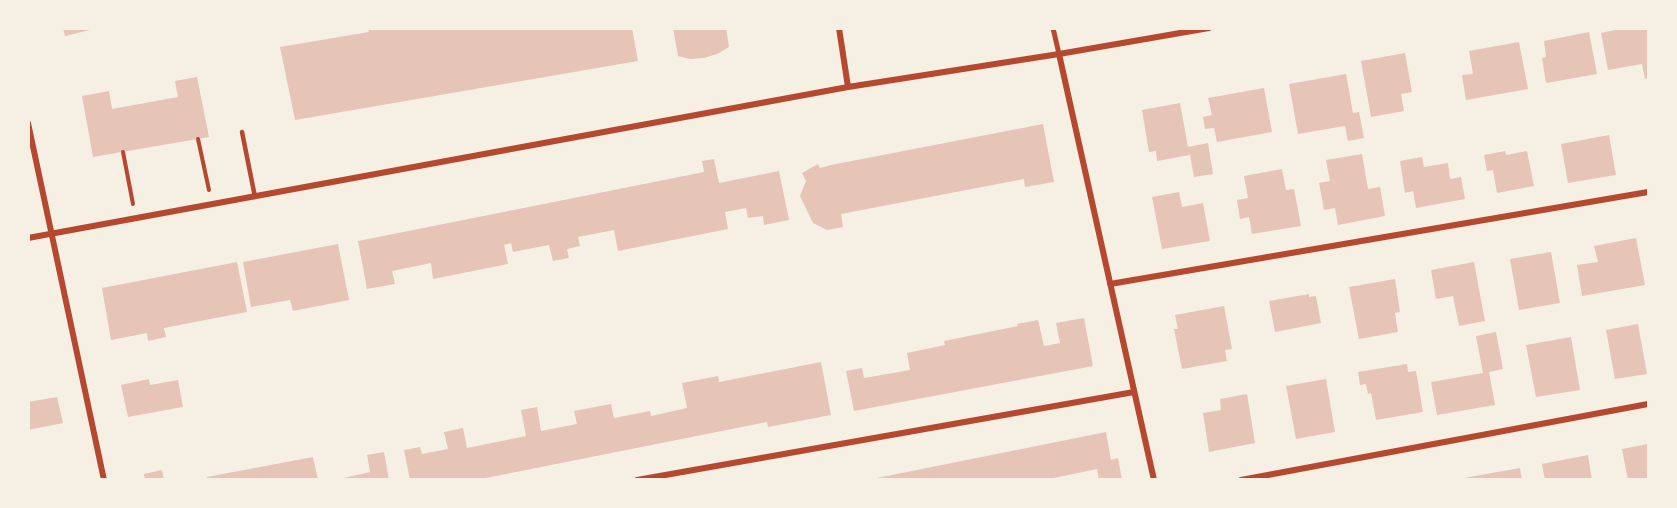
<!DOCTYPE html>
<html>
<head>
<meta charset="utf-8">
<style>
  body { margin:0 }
  #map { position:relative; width:1677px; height:508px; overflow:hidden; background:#f6efe4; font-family:"Alegreya Sans",sans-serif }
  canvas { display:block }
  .frame { position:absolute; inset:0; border:30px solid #f6efe4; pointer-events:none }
</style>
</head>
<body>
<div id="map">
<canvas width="1677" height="508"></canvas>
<div class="frame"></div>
</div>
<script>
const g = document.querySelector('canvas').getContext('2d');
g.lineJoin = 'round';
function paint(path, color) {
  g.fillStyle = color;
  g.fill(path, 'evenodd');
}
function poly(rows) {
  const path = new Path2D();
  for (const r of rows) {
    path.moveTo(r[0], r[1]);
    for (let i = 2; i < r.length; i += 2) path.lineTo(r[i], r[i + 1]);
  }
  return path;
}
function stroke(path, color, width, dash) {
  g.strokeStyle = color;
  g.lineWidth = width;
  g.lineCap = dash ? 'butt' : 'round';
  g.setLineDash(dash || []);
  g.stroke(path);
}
paint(poly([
  [63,28,94,28,94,29,65,36],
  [368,28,632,28,638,61,295,120,280,47,369,32],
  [673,28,726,28,729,47,717,54,704,58,690,59,678,56],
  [1625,28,1648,28,1648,78,1645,79,1642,64,1608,70,1601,33],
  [1589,32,1597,74,1546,83,1542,58,1546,57,1544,41],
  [1519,42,1528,89,1466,100,1462,75,1473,74,1469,51],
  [1405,53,1412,92,1401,94,1404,111,1371,117,1361,61],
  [1346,74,1353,113,1359,112,1364,138,1348,141,1345,126,1298,134,1289,84],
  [197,77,209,137,93,157,82,96,109,91,112,109,178,97,175,81],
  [1264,88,1272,132,1217,142,1214,128,1205,129,1203,117,1212,115,1208,98],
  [1180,103,1188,147,1208,143,1213,174,1194,177,1190,155,1157,161,1156,151,1149,152,1142,110],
  [1043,124,1054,182,1025,187,1024,179,841,214,843,227,827,230,813,223,800,196,806,181,802,173,818,164,820,168,831,165],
  [1609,135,1616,175,1568,183,1561,144],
  [1505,151,1506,155,1527,151,1534,186,1497,193,1493,170,1487,171,1484,155],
  [1362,154,1368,189,1380,187,1385,216,1338,225,1335,208,1324,210,1319,183,1330,181,1326,160],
  [1422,157,1424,167,1448,163,1450,179,1461,177,1465,199,1416,208,1413,191,1405,193,1400,161],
  [714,159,719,183,779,171,789,220,764,225,763,216,748,218,746,208,725,212,728,229,618,251,614,230,578,237,580,246,567,249,569,258,553,261,549,245,513,252,511,243,504,245,508,264,433,279,431,263,392,271,395,284,367,289,358,241,704,172,702,161],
  [1282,169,1286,190,1294,189,1301,226,1252,234,1249,217,1240,219,1237,200,1248,198,1244,176],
  [1179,192,1182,207,1203,203,1210,241,1162,249,1152,197],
  [1636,238,1645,285,1582,296,1577,265,1598,262,1594,246],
  [338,244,349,300,293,311,290,300,251,307,243,262],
  [1551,252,1560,303,1519,310,1510,259],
  [237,262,247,312,164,328,166,337,148,341,147,333,111,340,102,288],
  [1474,262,1485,321,1459,326,1453,296,1436,299,1431,270],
  [1395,279,1400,312,1395,313,1398,332,1359,339,1349,287],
  [1309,294,1309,297,1316,296,1321,323,1275,332,1269,301],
  [1224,306,1232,349,1225,350,1227,361,1182,369,1174,329,1178,329,1175,315],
  [1084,318,1093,366,854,411,846,371,862,368,864,378,910,370,907,353,945,345,944,341,1018,326,1017,324,1038,320,1044,346,1060,343,1056,323],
  [1638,324,1647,374,1615,379,1606,330],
  [1496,332,1503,369,1489,372,1495,405,1437,415,1431,382,1483,373,1476,336],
  [1571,337,1580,390,1536,397,1526,345],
  [821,362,831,415,768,427,767,422,476,480,410,480,404,450,420,447,422,454,448,449,444,432,463,428,467,448,526,436,521,410,537,407,541,431,577,424,574,411,611,404,614,418,650,411,651,416,687,408,682,383,718,376,719,382],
  [1407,364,1408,372,1416,371,1423,412,1376,420,1371,393,1368,394,1366,384,1360,385,1358,372],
  [149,379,150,385,178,380,183,407,128,417,121,385],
  [1326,379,1335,432,1296,439,1286,386],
  [1247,394,1255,443,1209,452,1203,413,1221,410,1220,399],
  [57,397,63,423,28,430,28,402],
  [1106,432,1111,460,1118,458,1122,480,1099,480,1097,469,1054,478,1054,480,1014,480,1013,478,1005,480,867,480],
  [1648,444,1648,478,1628,480,1622,449],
  [384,452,389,480,335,480,370,472,367,455],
  [1588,455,1592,480,1545,480,1542,464],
  [313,457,318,480,208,480,207,477],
  [1520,468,1522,480,1464,480,1464,478],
  [162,470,164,480,145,480,144,474]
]), '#e6c5b7');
stroke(poly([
  [198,139,209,190],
  [123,152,133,204]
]), '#b5482f', 4);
stroke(poly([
  [242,132,255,197]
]), '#b5482f', 4.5);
stroke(poly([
  [1053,28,1059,54]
]), '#b5482f', 5);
stroke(poly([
  [839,28,848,87],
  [1059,54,1154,480],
  [28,123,104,480],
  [28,238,848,87,1059,54,1209,28],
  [1110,284,1648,192],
  [637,480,1134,392],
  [1241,480,1648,404]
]), '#b5482f', 6);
</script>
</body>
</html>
